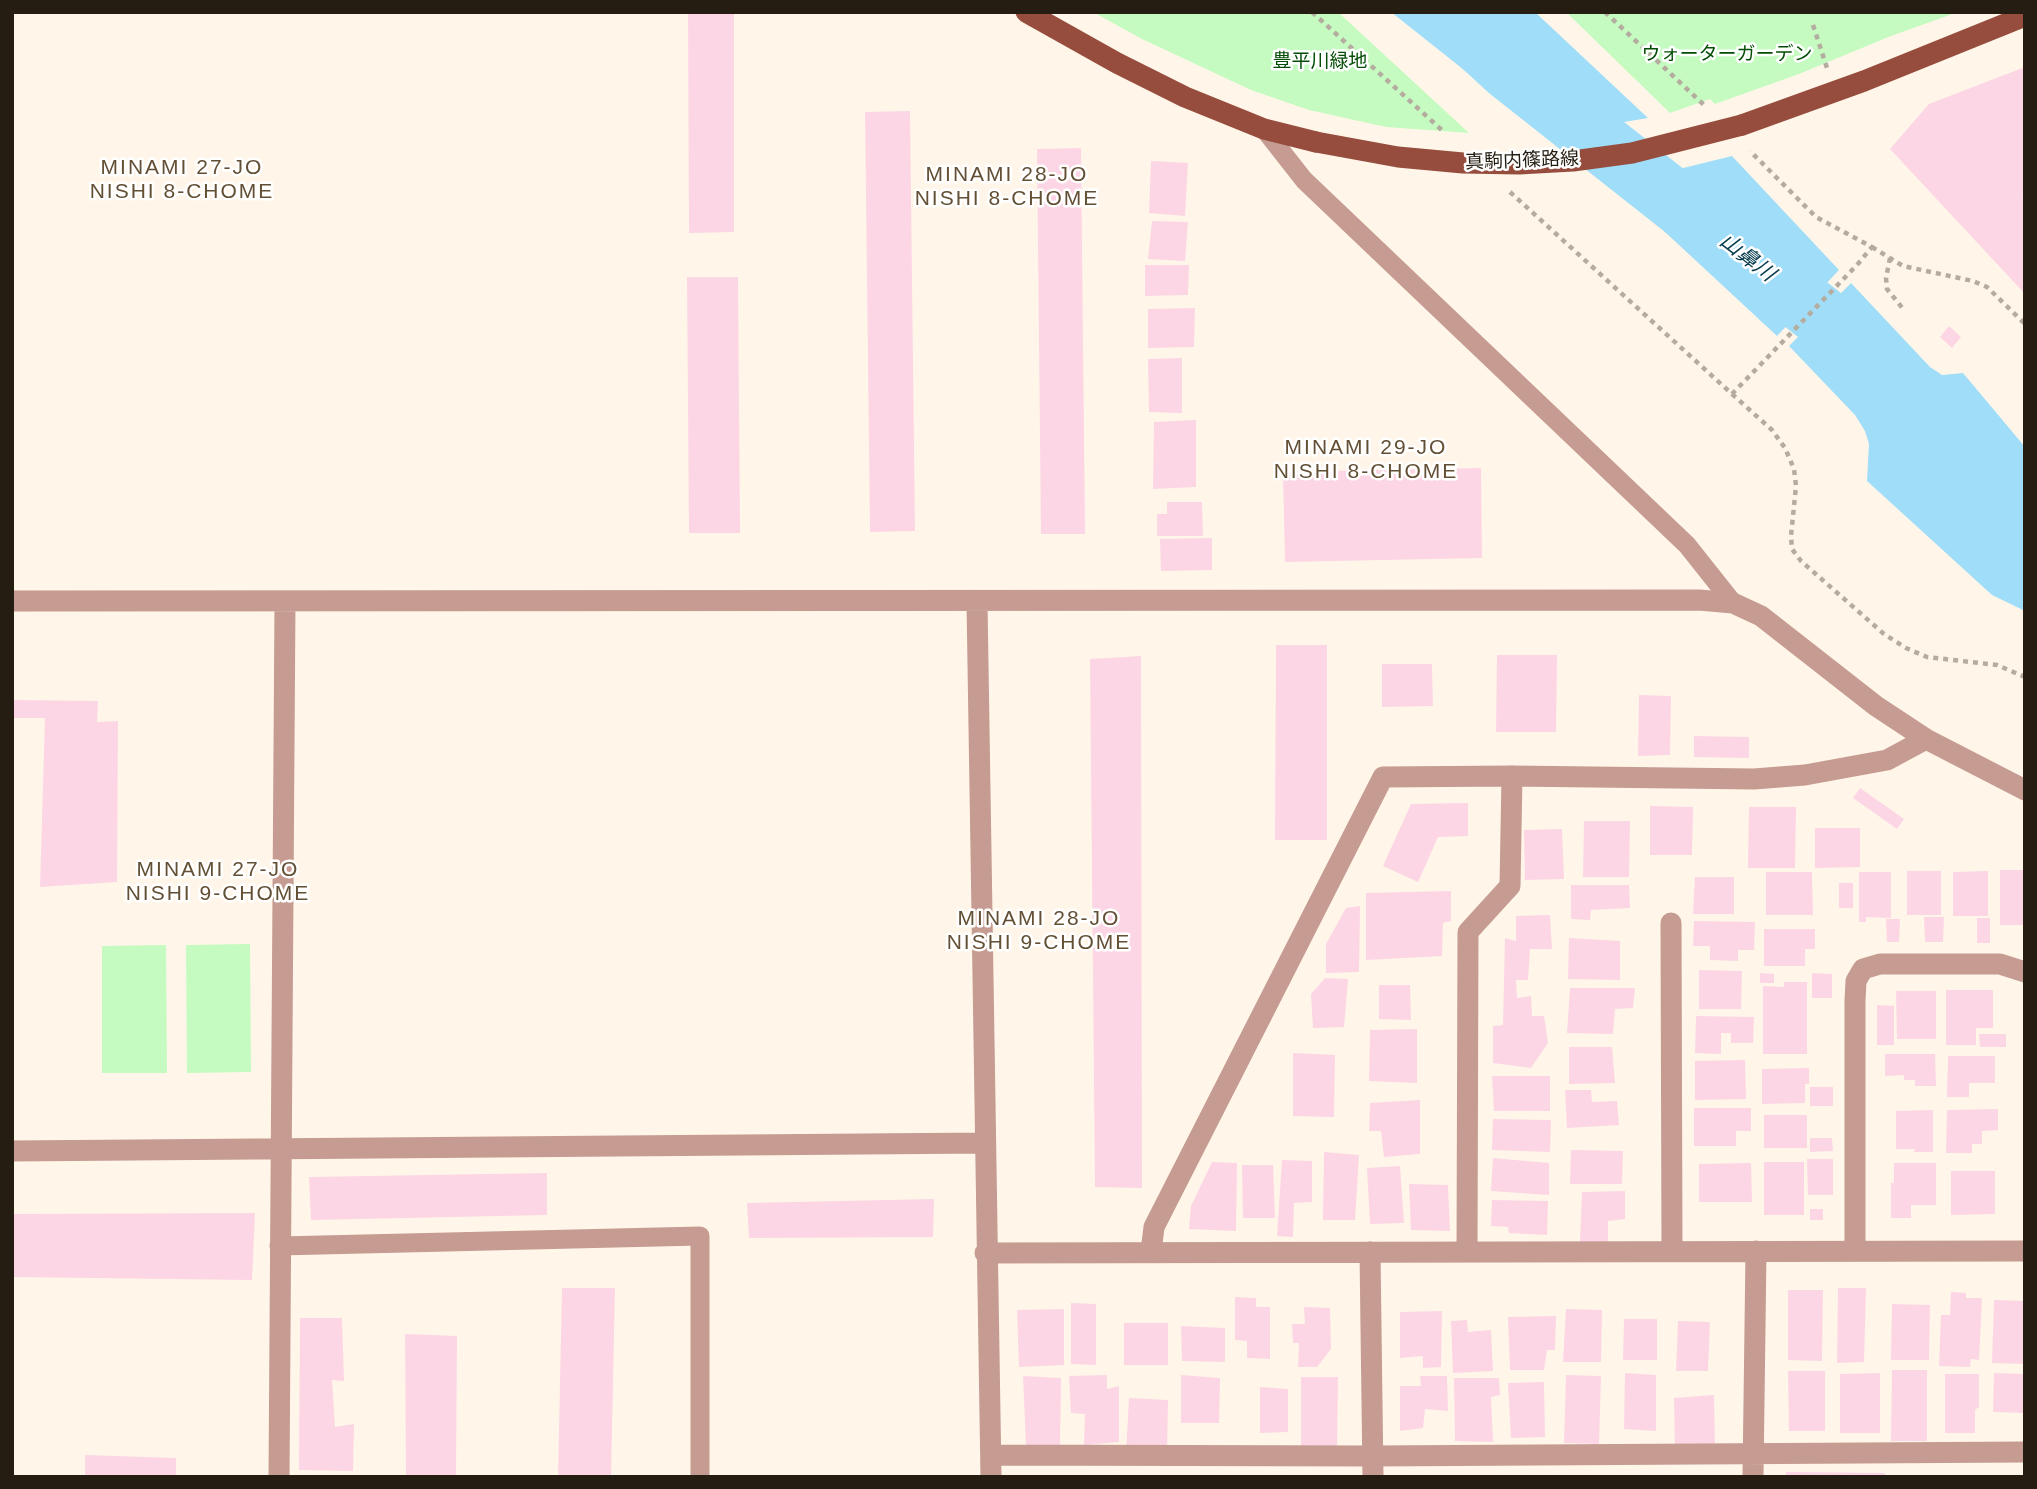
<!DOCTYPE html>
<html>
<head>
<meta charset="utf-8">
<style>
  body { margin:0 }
  #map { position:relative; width:2037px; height:1489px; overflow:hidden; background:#fff6e9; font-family:Helvetica,sans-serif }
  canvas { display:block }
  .frame { position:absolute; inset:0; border:14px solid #251d11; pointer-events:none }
</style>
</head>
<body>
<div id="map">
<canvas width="2037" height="1489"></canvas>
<div class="frame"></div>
</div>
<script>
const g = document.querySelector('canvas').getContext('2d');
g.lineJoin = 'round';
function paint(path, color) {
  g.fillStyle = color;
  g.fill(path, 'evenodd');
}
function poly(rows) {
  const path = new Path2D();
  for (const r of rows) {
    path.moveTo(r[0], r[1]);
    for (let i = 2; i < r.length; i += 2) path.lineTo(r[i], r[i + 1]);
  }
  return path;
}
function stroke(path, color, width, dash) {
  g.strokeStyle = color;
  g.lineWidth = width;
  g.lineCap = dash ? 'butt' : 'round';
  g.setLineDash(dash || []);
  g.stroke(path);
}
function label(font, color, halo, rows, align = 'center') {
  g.font = font + ' Helvetica,"Noto Sans JP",sans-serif';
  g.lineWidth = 5;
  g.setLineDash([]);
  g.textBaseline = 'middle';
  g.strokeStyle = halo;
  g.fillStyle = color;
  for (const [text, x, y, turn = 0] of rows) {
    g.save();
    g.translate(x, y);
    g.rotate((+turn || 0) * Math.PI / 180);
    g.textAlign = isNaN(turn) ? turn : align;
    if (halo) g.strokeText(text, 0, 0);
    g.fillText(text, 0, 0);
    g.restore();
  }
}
paint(poly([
  [1093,12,1338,12,1469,133,1386,127,1309,110,1251,90,1142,39],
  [1566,12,1958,12,1891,36,1799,74,1715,104,1710,99,1670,113],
  [250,944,251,1072,187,1073,186,945],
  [166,945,167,1073,102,1073,102,946]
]), '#c5fbc0');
paint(poly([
  [1391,12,1535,12,1648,118,1546,135],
  [1732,156,1839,270,1777,336,1609,180,1671,171],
  [1851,283,1930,367,1942,375,1963,373,2025,447,2025,611,1992,595,1867,481,1869,444,1865,431,1855,415,1789,346]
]), '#a0ddf8');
stroke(poly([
  [1446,12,1509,70,1841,332,1879,375]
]), '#a0ddf8', 61);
paint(poly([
  [688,12,734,12,734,232,689,233],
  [2025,67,2025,193,2022,194,2025,197,2025,294,1890,149,1929,104],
  [910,111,915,531,870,532,865,112],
  [1081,148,1085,534,1041,534,1037,149],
  [1151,161,1188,163,1185,216,1149,213],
  [1152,221,1188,222,1185,261,1148,259],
  [1145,265,1189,265,1188,295,1145,296],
  [687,277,738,277,740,533,689,533],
  [1195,308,1194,347,1148,348,1148,309],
  [1949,326,1961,337,1952,348,1940,337],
  [1182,358,1182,413,1149,412,1148,359],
  [1196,420,1196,487,1153,489,1154,422],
  [1481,468,1482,558,1285,562,1283,472],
  [1167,502,1202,502,1203,536,1157,536,1157,514,1167,514],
  [1212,538,1212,570,1161,571,1160,539],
  [1276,645,1327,645,1327,840,1275,840],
  [1497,655,1557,655,1556,732,1496,732],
  [1141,656,1142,1188,1095,1187,1090,659],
  [1382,664,1432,664,1433,706,1382,707],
  [1639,695,1671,696,1670,755,1638,756],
  [12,700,98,701,97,722,118,721,117,882,40,887,45,718,12,718],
  [1694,736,1749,737,1749,758,1694,757],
  [1860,788,1904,819,1897,829,1853,798],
  [1468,803,1468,836,1438,837,1418,882,1383,866,1411,804],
  [1650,806,1693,807,1692,855,1650,855],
  [1749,807,1796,807,1795,868,1748,868],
  [1584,821,1630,821,1629,877,1583,877],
  [1815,828,1860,828,1860,867,1815,868],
  [1562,829,1564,879,1525,880,1524,830],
  [2000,870,2025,870,2025,925,2000,925],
  [1907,871,1941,871,1941,915,1907,915],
  [1988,871,1988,916,1953,916,1953,872],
  [1766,872,1812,872,1813,915,1766,915],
  [1859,872,1891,872,1891,918,1866,917,1866,922,1859,922],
  [1695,877,1734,877,1734,914,1693,914],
  [1839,883,1853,883,1853,908,1839,908],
  [1571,885,1629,885,1630,908,1591,910,1590,920,1571,919],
  [1451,891,1451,921,1443,923,1442,956,1366,960,1366,893],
  [1360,906,1359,972,1326,973,1326,944,1346,908],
  [1550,915,1552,949,1530,949,1528,980,1516,980,1517,998,1531,996,1532,1016,1544,1016,1548,1043,1531,1068,1493,1063,1493,1026,1503,1025,1505,938,1516,941,1516,916],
  [1924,917,1944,917,1943,942,1925,942],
  [1977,918,1990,918,1990,943,1977,943],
  [1886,919,1900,919,1899,942,1887,942],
  [1694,921,1755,922,1754,950,1738,950,1738,961,1710,960,1710,946,1693,946],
  [1764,929,1815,929,1815,949,1805,949,1805,966,1764,966],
  [1569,938,1620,941,1620,980,1568,979],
  [1699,970,1742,971,1741,1009,1699,1009],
  [1760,973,1774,974,1774,983,1760,983],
  [1812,973,1832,974,1832,998,1812,998],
  [1325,978,1348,979,1344,1027,1313,1028,1311,994],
  [1784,982,1807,982,1807,1054,1763,1054,1763,986,1784,987],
  [1379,985,1410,985,1411,1020,1379,1019],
  [1570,988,1635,988,1633,1008,1615,1009,1613,1034,1567,1033],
  [1946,990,1993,990,1993,1028,1976,1028,1976,1045,1946,1045],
  [1896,991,1936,991,1936,1039,1897,1039],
  [1877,1005,1894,1006,1894,1045,1877,1045],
  [1696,1016,1754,1017,1753,1043,1731,1043,1731,1033,1721,1033,1721,1054,1695,1053],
  [1417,1029,1417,1083,1369,1081,1370,1030],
  [1979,1034,2006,1034,2006,1047,1980,1047],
  [1569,1047,1612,1047,1615,1083,1569,1084],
  [1293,1053,1335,1055,1334,1117,1293,1116],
  [1885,1054,1935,1054,1936,1086,1915,1086,1915,1080,1904,1080,1904,1075,1885,1076],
  [1948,1056,1995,1056,1995,1083,1969,1083,1969,1097,1947,1097],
  [1745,1060,1746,1099,1695,1100,1695,1061],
  [1809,1068,1809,1084,1805,1084,1805,1103,1762,1104,1762,1069],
  [1492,1076,1550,1076,1550,1111,1494,1111],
  [1810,1087,1833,1087,1833,1106,1810,1106],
  [1565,1090,1591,1090,1592,1102,1617,1101,1619,1125,1567,1128],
  [1420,1100,1420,1154,1384,1157,1381,1131,1369,1131,1370,1103],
  [1694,1108,1751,1108,1751,1131,1736,1131,1736,1146,1694,1146],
  [1998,1109,1998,1130,1982,1131,1982,1144,1972,1144,1972,1153,1946,1153,1947,1110],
  [1933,1110,1933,1152,1914,1152,1915,1149,1896,1149,1896,1111],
  [1764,1115,1807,1115,1807,1148,1764,1148],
  [1493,1119,1551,1120,1550,1152,1492,1150],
  [1810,1138,1832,1138,1833,1151,1810,1152],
  [1571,1150,1623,1151,1622,1184,1570,1184],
  [1324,1152,1359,1155,1355,1220,1323,1220],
  [1493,1158,1549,1163,1549,1195,1491,1191],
  [1807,1159,1833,1159,1833,1195,1808,1195],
  [1282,1160,1312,1161,1312,1202,1294,1203,1293,1237,1277,1236],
  [1212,1162,1237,1163,1236,1231,1189,1229,1191,1206],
  [1764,1162,1804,1162,1804,1215,1764,1215],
  [1751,1163,1752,1202,1699,1202,1699,1164],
  [1894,1163,1936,1163,1936,1205,1911,1205,1911,1218,1891,1218,1891,1183,1894,1183],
  [1242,1165,1273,1165,1275,1218,1243,1218],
  [1400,1166,1404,1223,1370,1224,1367,1168],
  [1951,1171,1995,1171,1995,1214,1951,1215],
  [547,1173,547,1215,311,1220,309,1177],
  [1409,1184,1448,1185,1450,1231,1411,1230],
  [1625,1191,1625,1219,1608,1221,1608,1242,1580,1242,1582,1192],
  [934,1199,933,1237,749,1238,747,1203],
  [1492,1200,1548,1201,1547,1235,1509,1233,1508,1227,1491,1226],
  [1810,1209,1823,1209,1823,1220,1810,1220],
  [255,1213,252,1280,12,1277,12,1214],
  [562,1288,615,1288,611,1477,558,1477],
  [1838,1288,1866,1288,1864,1362,1837,1363],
  [1788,1290,1823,1290,1822,1361,1788,1360],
  [1951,1292,1966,1293,1966,1298,1982,1298,1979,1360,1971,1359,1970,1367,1939,1366,1941,1315,1950,1315],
  [1235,1297,1256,1298,1256,1307,1270,1307,1270,1359,1247,1358,1247,1341,1235,1340],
  [1994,1300,2025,1301,2025,1364,1992,1363],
  [1071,1303,1096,1304,1096,1365,1071,1364],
  [1892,1304,1930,1305,1929,1360,1891,1360],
  [1304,1307,1330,1308,1331,1349,1317,1367,1298,1367,1299,1343,1293,1343,1292,1324,1305,1324],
  [1064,1309,1064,1365,1019,1367,1017,1310],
  [1566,1309,1602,1310,1601,1362,1563,1362],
  [1442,1311,1441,1367,1423,1368,1423,1356,1400,1358,1400,1312],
  [1556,1316,1555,1350,1547,1350,1544,1370,1510,1370,1508,1317],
  [300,1318,342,1318,344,1381,332,1380,335,1427,354,1424,353,1471,299,1470],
  [1624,1319,1657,1319,1657,1360,1623,1360],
  [1467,1320,1468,1332,1491,1330,1493,1371,1453,1373,1451,1321],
  [1678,1321,1710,1322,1708,1371,1676,1371],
  [1124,1323,1168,1323,1168,1365,1124,1365],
  [1181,1326,1225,1328,1225,1362,1182,1361],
  [405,1334,457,1336,456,1477,406,1477],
  [1892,1370,1927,1370,1927,1441,1891,1441],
  [1788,1371,1825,1371,1825,1431,1789,1431],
  [1625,1373,1656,1375,1656,1431,1624,1429],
  [1880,1373,1880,1433,1840,1433,1840,1374],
  [1994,1373,2025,1374,2025,1413,1993,1412],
  [1945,1374,1979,1374,1979,1407,1975,1410,1975,1433,1945,1433],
  [1107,1375,1107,1389,1119,1386,1119,1442,1084,1445,1085,1414,1071,1413,1069,1376],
  [1181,1375,1220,1378,1219,1423,1181,1423],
  [1566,1375,1601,1376,1599,1444,1564,1443],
  [1023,1376,1061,1378,1060,1447,1026,1447],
  [1420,1376,1447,1376,1448,1411,1425,1409,1423,1428,1400,1431,1400,1386,1421,1386],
  [1301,1377,1338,1377,1337,1449,1301,1450],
  [1454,1378,1499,1378,1500,1395,1491,1397,1493,1442,1455,1441],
  [1544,1382,1545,1437,1511,1438,1508,1383],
  [1260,1387,1288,1389,1288,1432,1260,1433],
  [1714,1395,1715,1447,1675,1450,1674,1398],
  [1129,1398,1168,1400,1167,1453,1126,1454],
  [85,1455,176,1458,176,1477,85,1477],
  [1786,1472,1885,1473,1885,1477,1786,1477]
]), '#fdd6e5');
stroke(poly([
  [1312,12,1444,132],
  [1605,12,1704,105],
  [1813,25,1827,68],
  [1510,192,1732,394,1857,265,1872,247,1816,217,1750,151],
  [1872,247,1903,266,1973,281,1987,287,2025,324],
  [1890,258,1886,278,1887,289,1904,310],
  [1732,394,1772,430,1785,448,1794,469,1796,486,1791,536,1792,549,1801,561,1884,634,1906,648,1927,657,1997,665,2025,677]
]), '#b5aca0', 4.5, [5, 5]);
stroke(poly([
  [1264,129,1304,180,1687,545,1733,603],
  [279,1246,700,1236,700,1477]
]), '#c69b91', 19);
stroke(poly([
  [12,601,1699,600,1733,603,1761,616,1876,706,1926,739,2025,790],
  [977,602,991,1477],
  [1671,923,1672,1251],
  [12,1151,984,1143],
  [1855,1251,1855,1001,1856,981,1863,969,1880,964,2000,964,2025,972],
  [1151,1252,1154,1227,1383,777,1512,776,1754,779,1805,775,1887,760,1926,739],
  [1370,1252,1373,1477],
  [1467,1252,1468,932,1510,886,1512,776],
  [985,1253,2025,1251],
  [991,1455,1373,1456,2025,1452],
  [279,1477,285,601],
  [1753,1477,1756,1251]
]), '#c69b91', 21);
stroke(poly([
  [1026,12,1117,63,1185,97,1264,129,1316,142],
  [1742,125,1864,81,2025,16]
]), '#964d3d', 21);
stroke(poly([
  [1316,142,1398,157,1463,163,1519,164,1573,161,1632,153,1742,125]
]), '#964d3d', 21);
label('19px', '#044d06', '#fff', [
  ["ウォーターガーデン",1727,55],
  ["豊平川緑地",1320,62]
]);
label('19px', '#251d11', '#fff', [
  ["真駒内篠路線",1522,161,-2]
]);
g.letterSpacing = '2px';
label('21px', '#624f34', '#fff', [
  ["MINAMI 27-JO",182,168],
  ["NISHI 8-CHOME",182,192],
  ["MINAMI 28-JO",1007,175],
  ["NISHI 8-CHOME",1007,199],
  ["MINAMI 29-JO",1366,448],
  ["NISHI 8-CHOME",1366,472],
  ["MINAMI 27-JO",218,870],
  ["NISHI 9-CHOME",218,894],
  ["MINAMI 28-JO",1039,919],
  ["NISHI 9-CHOME",1039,943]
]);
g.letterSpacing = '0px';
label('italic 21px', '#043a4b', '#fff', [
  ["山鼻川",1747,258,38]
]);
</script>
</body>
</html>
